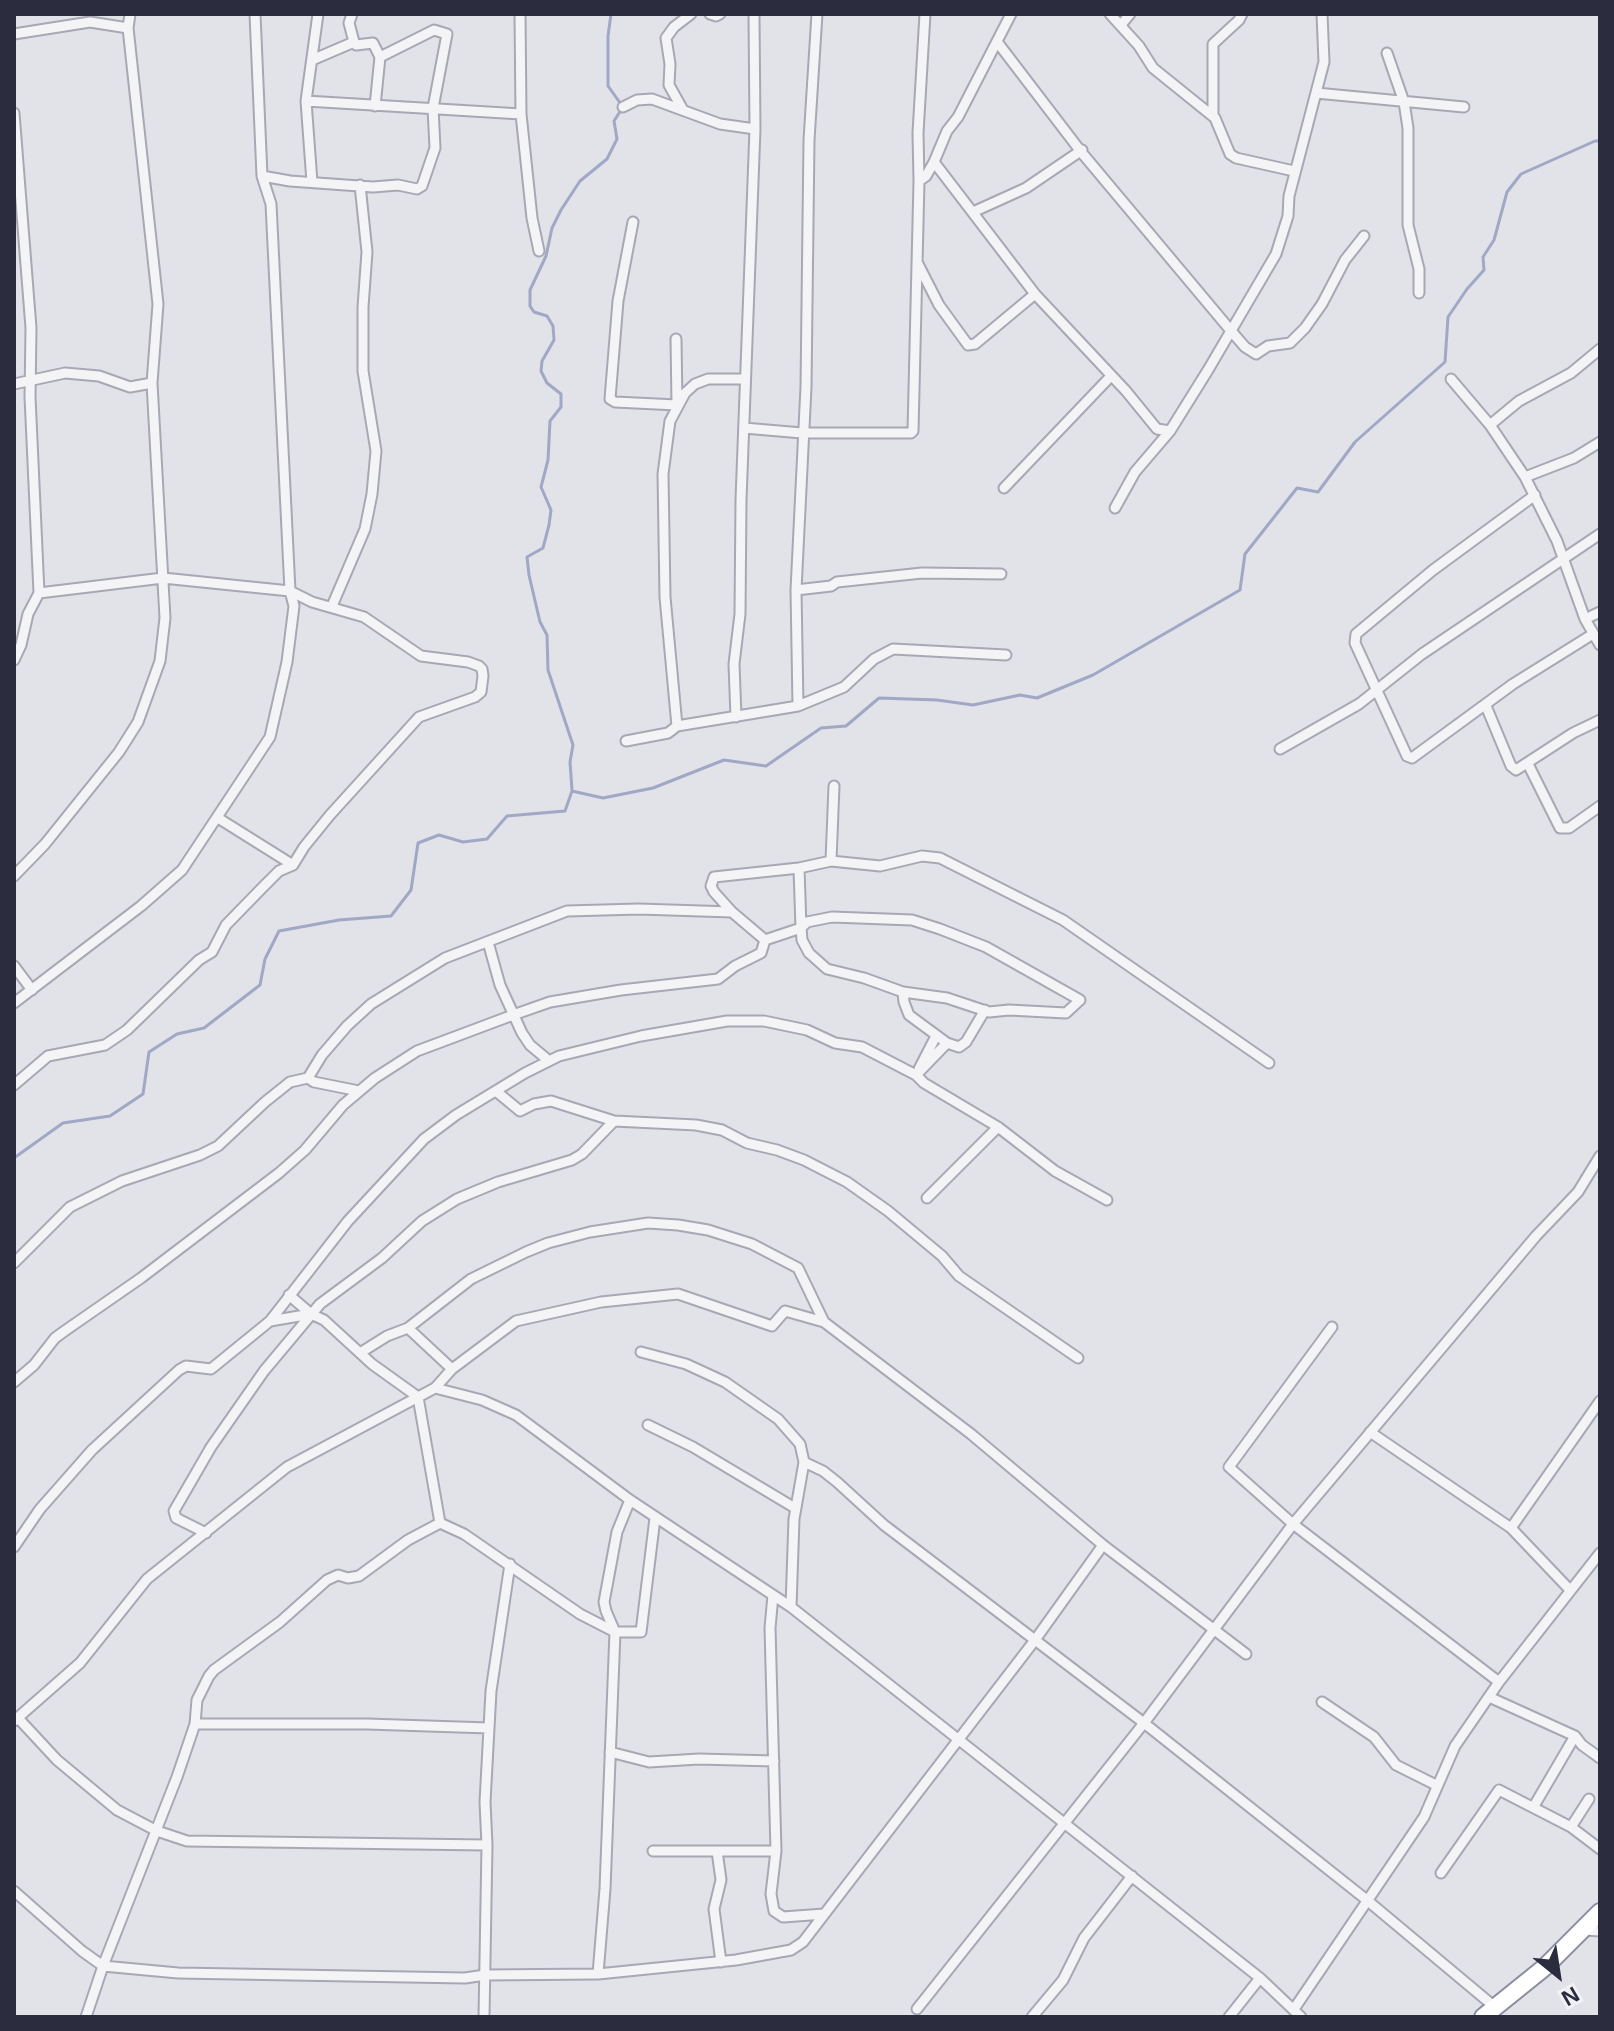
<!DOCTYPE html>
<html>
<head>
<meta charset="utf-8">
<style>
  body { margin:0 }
  #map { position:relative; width:1614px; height:2031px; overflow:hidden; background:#e2e2e9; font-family:Helvetica,sans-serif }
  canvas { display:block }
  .frame { position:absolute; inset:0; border:16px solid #2b2d3f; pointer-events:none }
  .north { position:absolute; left:1518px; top:1935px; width:80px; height:80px; -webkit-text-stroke:6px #f1f2f6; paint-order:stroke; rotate:150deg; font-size:22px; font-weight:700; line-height:32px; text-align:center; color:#2b2d3f }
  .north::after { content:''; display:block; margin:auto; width:28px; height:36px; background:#2b2d3f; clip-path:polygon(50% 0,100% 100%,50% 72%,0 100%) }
</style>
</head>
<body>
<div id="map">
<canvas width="1614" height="2031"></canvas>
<div class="frame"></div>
<div class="north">N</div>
</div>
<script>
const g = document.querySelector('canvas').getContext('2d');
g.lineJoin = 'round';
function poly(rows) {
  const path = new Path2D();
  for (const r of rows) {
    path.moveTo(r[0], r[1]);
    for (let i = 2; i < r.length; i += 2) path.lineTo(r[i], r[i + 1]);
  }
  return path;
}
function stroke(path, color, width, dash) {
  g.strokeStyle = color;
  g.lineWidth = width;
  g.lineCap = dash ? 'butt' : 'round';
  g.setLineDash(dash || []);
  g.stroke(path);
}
stroke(poly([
  [572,790,570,762,573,745,548,670,547,635,540,622,529,575,527,557,543,548,549,525,551,510,541,487,548,460,550,421,561,407,561,394,547,383,541,371,542,361,554,340,553,326,547,316,534,312,530,306,530,290,546,256,552,228,561,210,580,181,607,159,617,139,614,121,623,107,608,86,608,36,611,14],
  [14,1158,63,1123,110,1116,143,1094,149,1052,177,1034,204,1028,260,985,265,959,279,931,339,920,391,916,411,890,418,843,439,835,463,842,487,839,507,816,565,811,572,791,603,798,653,788,724,760,766,766,821,728,846,726,879,698,937,700,973,705,1020,695,1037,698,1093,675,1240,590,1245,554,1297,488,1318,492,1355,442,1445,362,1448,317,1467,289,1484,270,1483,257,1494,240,1507,192,1521,174,1595,141,1600,141]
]), '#a0a8c6', 3);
const minor = poly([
  [352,14,349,23,354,42],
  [520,14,521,114,532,218,539,251],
  [710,14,716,16,720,14],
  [1110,14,1139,46,1153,68,1215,118,1230,154,1236,158,1294,171],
  [1121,25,1130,14],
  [14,34,90,22,128,28],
  [998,43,1082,153,1232,332,1245,347,1256,354,1268,346,1290,343,1305,328,1322,304,1345,260,1364,236],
  [1387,53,1404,102,1408,128,1408,225,1419,269,1419,293],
  [312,60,354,42,356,45,373,43,380,57,375,106],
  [1316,93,1464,107],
  [306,101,521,114],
  [623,107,637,100,652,99,720,124,755,129],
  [683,110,669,85,670,64,666,38,674,27,691,14],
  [14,113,31,328,30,397,39,593,28,614,21,645,14,660],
  [1213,115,1213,44,1239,20,1242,14],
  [934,162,1035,294,1126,391,1157,429,1170,431],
  [262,176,290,181,373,187,398,185,417,189,422,186,435,148,433,108,447,34,434,30,380,57],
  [919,181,926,176,934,162,947,131,958,117,1011,14],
  [312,182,306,101,318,14],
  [973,212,1026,188,1082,150],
  [633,222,618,301,610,399,615,402,677,405,676,339],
  [918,264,939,305,968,345,975,344,1035,294],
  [1451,379,1490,425,1525,477,1557,541,1585,619,1600,645],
  [14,384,65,373,99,376,130,387,152,383],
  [1490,425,1519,401,1571,373,1600,349],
  [744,428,802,433,911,433,913,431,919,181,918,133,925,14],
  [1525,477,1574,458,1600,442],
  [1004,488,1111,376],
  [1535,495,1433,570,1356,634,1355,643,1407,756,1412,758,1513,684,1593,634],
  [1115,508,1135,472,1170,431,1208,370,1276,254,1288,216,1289,196,1324,62,1322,14],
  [796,590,831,586,837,582,922,573,1001,574],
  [332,606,365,529,372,494,376,451,363,371,363,307,367,252,360,185],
  [1585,619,1600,612],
  [798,706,796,590,806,387,809,140,817,14],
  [1486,706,1511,766,1516,770,1573,733,1600,720],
  [736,717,734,664,740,614,741,500,755,129,754,14],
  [677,726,665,597,663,474,670,421,685,393,695,384,708,379,745,379],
  [626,741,668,733,677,726,798,706,844,687,874,659,893,649,1006,655],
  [1280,749,1359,704,1422,654,1600,534],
  [1528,764,1560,828,1569,828,1600,806],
  [218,818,293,865],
  [831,861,834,786],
  [799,868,801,928,802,940,809,953,827,969,864,978,903,992,904,1002,909,1015,947,1043],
  [14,876,45,844,119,752,138,722,160,661,165,618,152,383,158,304,128,28,130,14],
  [765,940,732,912,714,892,711,886,714,877,799,868,831,861,880,866,922,856,940,858,1063,920,1269,1063],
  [488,942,500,985,522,1033,530,1045,548,1060],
  [14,966,32,990],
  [14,1003,141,906,182,870,270,737,287,662,294,606,290,591,271,204,262,176,255,14],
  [919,1069,936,1036],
  [916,1075,947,1043,959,1047,966,1042,985,1010],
  [308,1078,322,1055,347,1026,371,1004,445,958,567,911,639,909,732,912],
  [14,1085,48,1056,105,1045,127,1030,199,960,212,952,226,925,263,887,279,871,293,865,304,847,330,815,419,717,475,697,481,692,483,676,482,669,479,666,468,662,421,656,364,617,312,602,290,591,163,578,39,593],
  [497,1092,520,1111,534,1104,551,1101,614,1121,696,1125,722,1130,747,1143,777,1150,804,1160,847,1182,888,1211,942,1256,959,1276,1078,1358],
  [927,1198,998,1127],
  [14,1263,70,1207,122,1181,200,1155,218,1146,265,1102,290,1082,308,1078,314,1082,359,1091],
  [289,1295,311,1314],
  [270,1321,311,1314,324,1320,372,1364,418,1397,440,1523],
  [1332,1327,1229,1467,1293,1524,1499,1682],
  [408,1328,471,1279,526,1252,548,1243,590,1232,648,1223,678,1225,708,1230,752,1244,798,1268,824,1322],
  [641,1352,686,1364,725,1382,778,1419,800,1444,804,1462,794,1519,791,1607],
  [360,1353,387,1336,408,1328,452,1369],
  [14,1382,34,1365,55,1338,66,1330,141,1278,279,1173,305,1150,343,1105,375,1078,417,1051,513,1015,550,1002,621,990,718,979,735,966,761,953,765,940,801,928,807,922,832,917,912,920,940,929,986,947,1080,1000,1066,1013,1009,1010,989,1012,947,998,903,992],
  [435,1388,482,1400,516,1415,630,1500,791,1607,1260,1978,1301,2017],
  [648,1425,693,1447,795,1508],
  [1370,1432,1511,1528,1570,1590],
  [804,1462,823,1471,837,1482,884,1525,1144,1723,1368,1901,1496,2008],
  [1511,1528,1600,1401],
  [206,1533,176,1518,174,1511,211,1447,264,1371,320,1304,382,1258,422,1221,457,1199,498,1182,572,1160,582,1154,614,1121],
  [14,1547,40,1509,92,1450,179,1370,186,1366,211,1369,270,1321,348,1221,424,1139,456,1115,525,1073,559,1056,641,1036,727,1021,764,1021,807,1030,835,1043,862,1047,916,1075,924,1083,998,1127,1055,1171,1107,1200],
  [773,1595,770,1628,776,1851,771,1894,774,1911,783,1917,824,1914],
  [1489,1697,1575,1736,1582,1745,1600,1758],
  [1322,1702,1374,1737,1396,1765,1436,1785],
  [18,1718,57,1760,117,1810,157,1831,187,1841,487,1845],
  [14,1721,80,1663,147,1579,287,1467,435,1388,452,1369,516,1321,601,1302,678,1294,772,1326,785,1311,824,1322,971,1434,1103,1545,1246,1654],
  [195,1724,367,1724,489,1728],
  [610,1752,649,1762,699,1759,774,1761],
  [1534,1806,1575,1736],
  [1571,1827,1589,1799],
  [653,1851,776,1851],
  [717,1851,721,1880,714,1909,721,1962],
  [1441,1873,1499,1790,1571,1827,1600,1849],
  [14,1891,82,1951,103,1966,178,1973,465,1978,485,1975,598,1974,736,1960,791,1950,803,1942,1035,1640,1103,1545],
  [1584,1930,1600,1931],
  [598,1974,605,1889,615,1632,606,1611,604,1602,617,1532,630,1500],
  [917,2009,1144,1723,1293,1524,1536,1236,1578,1192,1600,1156],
  [1294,2009,1424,1817,1455,1746,1499,1682,1600,1553],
  [86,2017,103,1966,177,1777,195,1724,197,1700,209,1676,214,1670,280,1622,327,1580,338,1575,348,1578,359,1576,408,1540,440,1523,464,1534,580,1614,615,1632,641,1632,655,1518],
  [484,2017,487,1845,485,1802,491,1691,510,1564],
  [1032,2017,1063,1980,1084,1938,1132,1876],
  [1229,2017,1260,1978]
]);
const trunk = poly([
  [1483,2017,1545,1967,1600,1912]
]);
stroke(minor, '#a7a8b3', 13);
stroke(trunk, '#8a8d9e', 20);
stroke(minor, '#f4f4f7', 9);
stroke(trunk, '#fff', 16);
</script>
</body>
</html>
